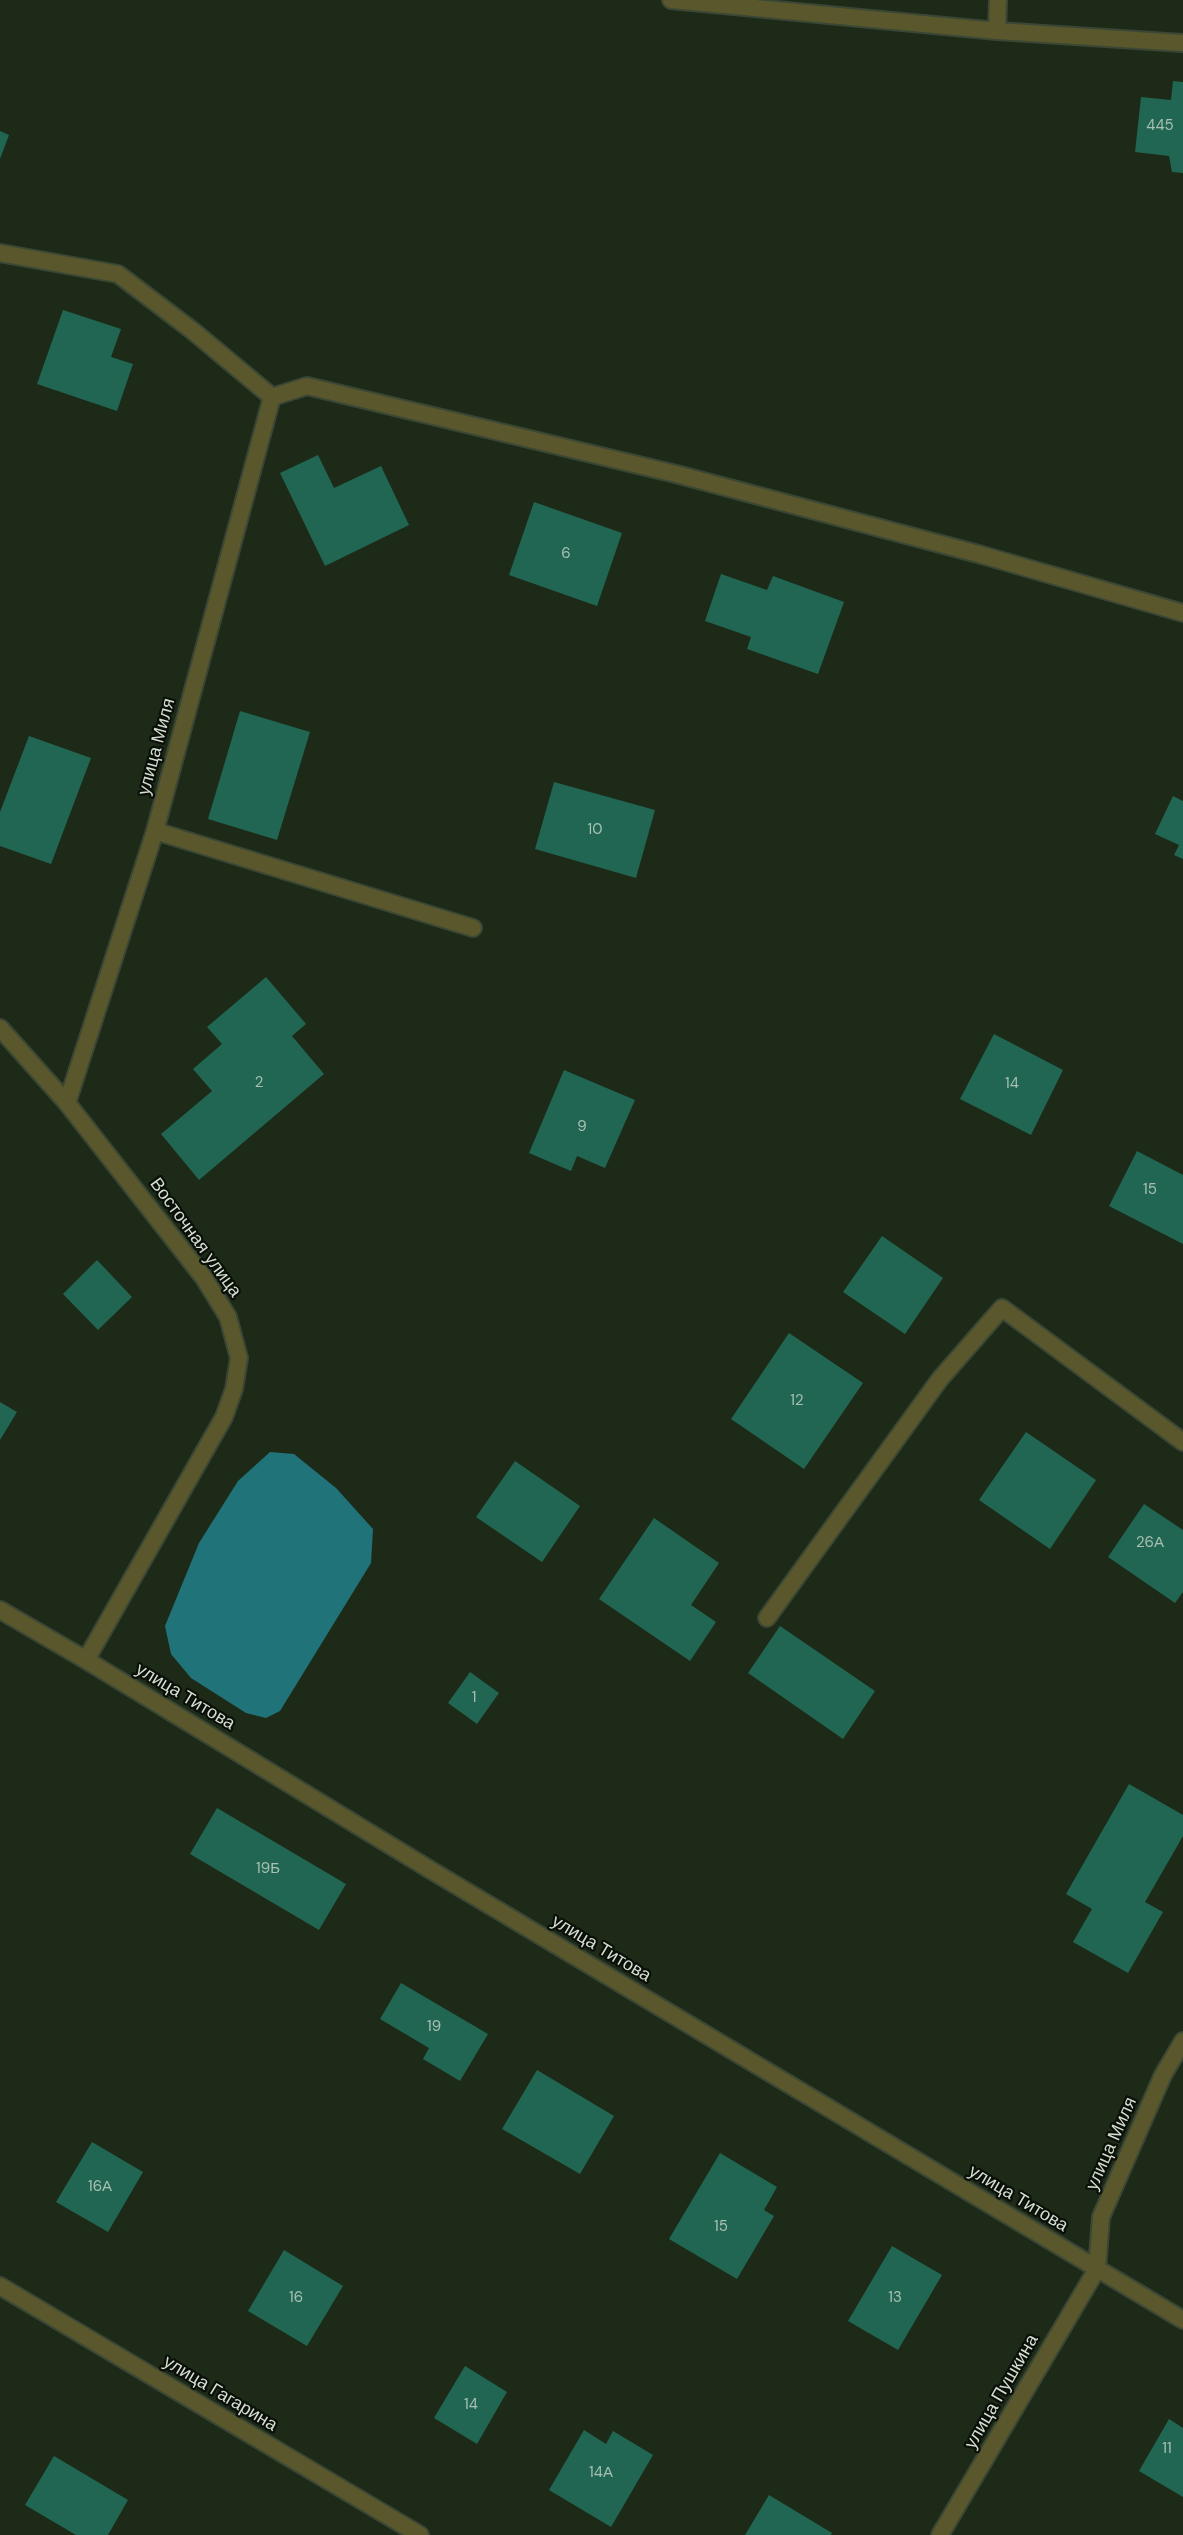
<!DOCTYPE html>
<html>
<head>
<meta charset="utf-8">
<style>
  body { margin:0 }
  canvas { display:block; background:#1c2a17 }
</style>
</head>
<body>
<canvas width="1183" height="2535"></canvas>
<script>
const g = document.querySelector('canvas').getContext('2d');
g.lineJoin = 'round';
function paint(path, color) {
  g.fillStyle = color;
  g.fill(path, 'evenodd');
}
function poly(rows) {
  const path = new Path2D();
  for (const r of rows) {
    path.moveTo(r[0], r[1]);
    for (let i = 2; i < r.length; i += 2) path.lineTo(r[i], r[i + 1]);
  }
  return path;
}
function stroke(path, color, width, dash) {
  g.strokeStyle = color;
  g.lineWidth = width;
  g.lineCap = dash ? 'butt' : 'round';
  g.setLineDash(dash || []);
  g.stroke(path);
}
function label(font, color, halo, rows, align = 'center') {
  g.font = font + ' "DM Sans",sans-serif';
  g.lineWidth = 4.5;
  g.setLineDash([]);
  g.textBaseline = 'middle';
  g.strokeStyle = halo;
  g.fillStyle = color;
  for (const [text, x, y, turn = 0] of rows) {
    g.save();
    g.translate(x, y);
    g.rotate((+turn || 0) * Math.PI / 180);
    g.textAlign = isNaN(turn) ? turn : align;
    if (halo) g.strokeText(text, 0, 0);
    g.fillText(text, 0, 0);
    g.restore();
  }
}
paint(poly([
  [270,1452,294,1454,336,1488,373,1529,371,1563,280,1711,266,1718,246,1713,191,1678,171,1654,165,1626,199,1543,238,1481]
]), '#21737a');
paint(poly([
  [1173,81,1183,82,1183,173,1172,172,1169,156,1135,152,1141,97,1171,100],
  [0,131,9,135,0,159],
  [63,310,121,329,111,357,133,364,117,411,37,384],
  [318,455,334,488,381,466,409,525,325,566,280,473],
  [534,502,622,533,597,606,509,575],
  [721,574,767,590,773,576,844,602,818,674,747,649,751,637,705,621],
  [240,711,310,732,277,840,208,819],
  [29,736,91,758,51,864,0,846,0,812],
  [554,782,655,810,636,878,535,849],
  [1173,796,1183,801,1183,859,1174,855,1179,845,1155,834],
  [266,977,306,1024,292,1036,324,1074,199,1180,161,1134,212,1091,193,1069,222,1044,207,1027],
  [994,1034,1063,1070,1031,1135,960,1099],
  [564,1070,635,1100,605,1168,577,1156,571,1171,529,1153],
  [1137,1151,1183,1175,1183,1244,1109,1206],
  [882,1236,943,1278,905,1334,843,1292],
  [97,1260,132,1297,98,1330,63,1294],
  [789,1333,863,1383,804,1469,731,1419],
  [0,1402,17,1412,0,1440],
  [1026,1432,1096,1480,1050,1549,979,1500],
  [515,1461,580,1506,542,1562,476,1517],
  [1144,1504,1183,1530,1183,1592,1175,1603,1108,1557],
  [654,1518,719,1563,691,1605,716,1622,690,1661,599,1599],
  [780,1626,875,1691,843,1739,748,1673],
  [470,1672,499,1693,477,1724,448,1703],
  [1129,1784,1183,1815,1183,1836,1145,1902,1163,1912,1128,1973,1073,1942,1092,1909,1066,1894],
  [217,1808,346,1884,319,1930,190,1854],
  [401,1983,488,2034,460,2081,423,2059,429,2048,380,2019],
  [537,2070,614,2116,580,2174,502,2129],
  [92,2142,143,2172,108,2232,56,2202],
  [720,2153,777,2187,764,2210,774,2216,737,2279,669,2239],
  [892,2246,942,2275,898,2350,848,2321],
  [284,2250,343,2286,307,2346,248,2311],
  [465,2366,507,2392,477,2444,434,2418],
  [1169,2419,1183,2428,1183,2497,1139,2471],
  [584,2430,606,2444,613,2431,653,2455,611,2527,549,2490],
  [54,2456,128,2500,108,2535,76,2535,25,2505],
  [769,2495,832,2533,831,2535,745,2535]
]), '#206652');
const service = poly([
  [155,831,473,928],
  [767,1618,940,1379,1002,1308,1183,1442]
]);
const minor = poly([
  [671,0,997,31,1183,43],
  [997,31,998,0],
  [0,253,118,274,193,331,272,397],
  [272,397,307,386,676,474,982,555,1183,613],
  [0,1028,67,1103,204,1278,228,1317,239,1358,234,1389,224,1417,86,1660],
  [67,1103,155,831,272,397],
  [0,1610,86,1660,429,1869,1183,2320],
  [0,2286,420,2535],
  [940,2535,1097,2269,1101,2217,1163,2075,1183,2041]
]);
stroke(service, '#3a4735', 20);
stroke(minor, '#3a4735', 20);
stroke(service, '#5a572d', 16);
stroke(minor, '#5a572d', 16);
label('15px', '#a8c0b2', null, [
  ["445",1160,126],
  ["6",566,554],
  ["10",595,830],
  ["2",259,1083],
  ["14",1012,1084],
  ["9",582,1127],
  ["15",1150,1190],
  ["12",797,1401],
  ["26А",1150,1543],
  ["1",474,1698],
  ["19Б",268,1869],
  ["19",434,2027],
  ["16А",100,2187],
  ["15",721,2227],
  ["16",296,2298],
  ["13",895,2298],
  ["14",471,2405],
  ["11",1167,2449],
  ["14А",601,2473]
]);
label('18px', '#d5ded2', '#0a1008', [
  ["улица Миля",157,747,-75],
  ["Восточная улица",195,1238,54],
  ["улица Титова",185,1697,31],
  ["улица Титова",601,1949,31],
  ["улица Миля",1112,2144,-66],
  ["улица Титова",1018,2199,31],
  ["улица Пушкина",1002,2392,-60],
  ["улица Гагарина",220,2394,31]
]);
</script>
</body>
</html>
